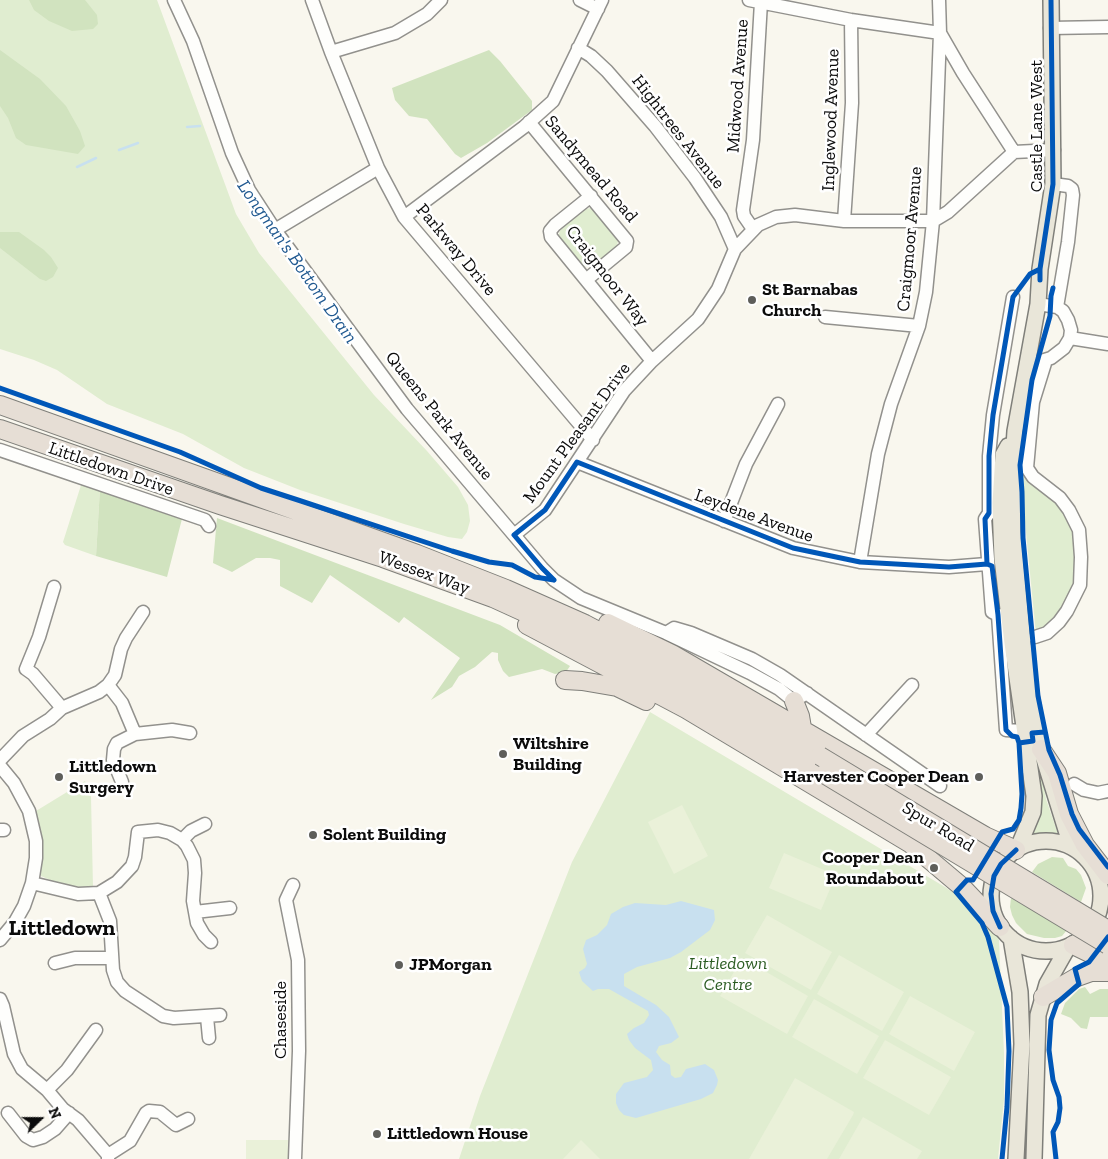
<!DOCTYPE html>
<html>
<head>
<meta charset="utf-8">
<style>
  body { margin:0 }
  #map { position:relative; width:1108px; height:1159px; overflow:hidden; background:#f9f7ee; font-family:"Zilla Slab",serif }
  canvas { display:block }
  .north { position:absolute; left:15px; top:1094px; width:50px; height:50px; -webkit-text-stroke:4px #fff; paint-order:stroke; rotate:68deg; font-size:14px; font-weight:700; line-height:20px; text-align:center; color:#0b0b0b }
  .north::after { content:''; display:block; margin:auto; width:18px; height:22px; background:#0b0b0b; clip-path:polygon(50% 0,100% 100%,50% 72%,0 100%) }
</style>
</head>
<body>
<div id="map">
<canvas width="1108" height="1159"></canvas>
<div class="north">N</div>
</div>
<script>
const g = document.querySelector('canvas').getContext('2d');
g.lineJoin = 'round';
function paint(path, color) {
  g.fillStyle = color;
  g.fill(path, 'evenodd');
}
function poly(rows) {
  const path = new Path2D();
  for (const r of rows) {
    if (r.length === 3) {
      path.moveTo(r[0] + r[2], r[1]);
      path.arc(r[0], r[1], r[2], 0, 2 * Math.PI);
      continue;
    }
    path.moveTo(r[0], r[1]);
    for (let i = 2; i < r.length; i += 2) path.lineTo(r[i], r[i + 1]);
  }
  return path;
}
function stroke(path, color, width, dash) {
  g.strokeStyle = color;
  g.lineWidth = width;
  g.lineCap = dash ? 'butt' : 'round';
  g.setLineDash(dash || []);
  g.stroke(path);
}
function label(font, color, halo, rows, align = 'center') {
  g.font = font + ' "Zilla Slab",serif';
  g.lineWidth = 5;
  g.setLineDash([]);
  g.textBaseline = 'middle';
  g.strokeStyle = halo;
  g.fillStyle = color;
  for (const [text, x, y, turn = 0] of rows) {
    g.save();
    g.translate(x, y);
    g.rotate((+turn || 0) * Math.PI / 180);
    g.textAlign = isNaN(turn) ? turn : align;
    if (halo) g.strokeText(text, 0, 0);
    g.fillText(text, 0, 0);
    g.restore();
  }
}
paint(poly([
  [0,0,157,0,236,214,259,253,374,395,427,451,458,487,468,505,470,521,467,532,462,539,448,537,404,524,300,490,244,468,183,434,107,404,57,370,34,360,0,349],
  [590,208,594,209,618,237,618,241,617,246,594,266,587,267,581,265,558,236,562,226,586,209],
  [1023,471,1057,502,1070,522,1075,537,1076,581,1062,612,1036,634,1025,522],
  [82,482,100,488,96,556,65,545,63,542],
  [650,712,945,887,981,912,999,940,1004,1053,1004,1099,998,1159,459,1159,480,1096,572,862],
  [1037,747,1046,799,1059,837,1040,836,1025,838,1032,748],
  [85,781,91,797,93,887,85,888,57,883,41,876,40,835,36,811]
]), '#e0edd0');
paint(poly([
  [29,0,85,0,97,15,98,24,93,29,72,31,49,21,34,10],
  [0,50,40,79,66,106,80,131,85,146,78,154,26,145,16,138,8,118,0,106],
  [489,50,500,61,532,101,532,110,487,143,461,158,455,154,427,119,409,116,395,100,392,88],
  [0,232,19,232,44,250,51,257,58,268,53,277,46,281,40,279,0,248],
  [100,488,183,515,167,577,96,556],
  [217,518,500,625,570,666,566,672,555,674,542,669,509,677,503,671,498,660,498,653,492,652,475,667,459,676,452,687,431,700,460,658,404,617,399,623,330,575,312,603,280,586,280,560,270,558,256,558,232,572,213,563],
  [1052,857,1063,858,1068,866,1076,869,1081,875,1086,888,1081,902,1032,872,1038,864],
  [1011,898,1067,930,1062,936,1055,938,1044,938,1027,934,1016,923,1012,915,1010,907],
  [1085,987,1090,994,1100,989,1108,989,1108,1017,1090,1017,1087,1029,1081,1028,1071,1018,1061,1014,1065,1003,1079,989]
]), '#d1e3bf');
paint(poly([
  [682,805,708,856,674,874,648,822],
  [784,853,836,875,821,910,769,888],
  [767,915,832,952,811,990,745,953],
  [839,955,904,992,882,1031,817,994],
  [742,958,808,996,787,1034,720,996],
  [910,996,975,1032,954,1071,889,1034],
  [814,999,879,1036,857,1074,792,1037],
  [885,1040,951,1077,929,1115,863,1078],
  [795,1078,854,1112,853,1115,827,1159,749,1159],
  [863,1117,922,1151,917,1159,839,1159],
  [246,1140,290,1140,290,1159,246,1159],
  [581,1140,600,1159,563,1159]
]), '#eaf1d9');
paint(poly([
  [681,901,714,910,715,920,710,930,681,952,670,958,637,967,624,974,624,986,656,1005,669,1017,679,1037,671,1043,659,1046,656,1052,662,1060,670,1065,671,1075,675,1078,681,1077,686,1069,705,1064,714,1070,718,1080,717,1085,713,1093,701,1099,636,1118,624,1115,619,1110,616,1103,616,1094,624,1083,647,1077,653,1070,651,1060,635,1048,629,1040,627,1034,634,1028,644,1023,649,1015,648,1011,609,989,598,989,593,991,582,981,579,972,585,968,587,964,583,949,586,940,597,935,607,925,611,914,623,907,635,903,666,905]
]), '#c8e0ef');
stroke(poly([
  [187,127,200,126],
  [119,150,138,143],
  [77,167,96,158]
]), '#c8e0ef', 2.5);
const minor = poly([
  [174,0,193,41,232,153,249,190,275,230,407,409,542,568,554,580,581,598,666,633,750,673,779,689,794,701,807,693],
  [312,0,331,52,378,168,404,217,593,440],
  [580,0,598,9],
  [749,0,851,20,940,33,963,73,1014,152],
  [1050,28,1108,27],
  [578,48,591,56,607,71,655,126,695,178,721,217,735,249],
  [331,52,395,33,427,14,441,0],
  [529,122,627,241,626,247,586,280],
  [1053,184,1068,186,1072,189,1073,195,1068,242,1057,307],
  [591,196,555,225,550,231,551,237,652,361],
  [404,217,524,127,553,101,602,0],
  [844,221,852,103,851,20],
  [753,229,744,216,743,210,753,140,761,2],
  [275,230,378,168],
  [1038,304,1057,307,1063,311,1068,320,1071,330,1070,338,1064,348,1051,358,1038,362],
  [825,317,919,326],
  [1070,338,1108,344],
  [0,450,205,520,209,526],
  [577,462,793,548,860,562,949,567,987,564],
  [1027,468,1033,477,1060,498,1069,510,1079,530,1081,557,1080,585,1067,611,1059,622,1047,633,1035,637],
  [1027,468,1033,402,1046,360],
  [724,521,746,464,778,404],
  [514,535,545,510,624,391,652,361,698,319,718,289,735,249,758,225,776,217,795,215,844,221,933,221,948,212,1014,152,1054,150],
  [860,562,878,454,891,404,919,326,926,292,933,221,940,33,939,0],
  [54,587,39,637,26,669,33,674,62,708],
  [998,615,1006,730,1024,731],
  [1009,616,998,615,992,612,985,519,989,513,989,456,993,415,1013,297],
  [666,633,674,628,691,633,752,659,780,675,940,786],
  [108,685,122,703,135,734],
  [866,735,912,685],
  [0,760,23,736,50,719,62,708,99,692,108,685,115,675,121,649,126,638,143,612],
  [0,766,14,783,29,811,36,841,36,858,32,883,24,906,15,922,0,940],
  [122,782,113,760,114,749,117,743,135,734,172,730,190,733],
  [1074,784,1084,790,1098,793,1108,791],
  [0,830,4,830],
  [182,840,191,831,205,824],
  [32,883,78,894,99,893,117,882,132,866,135,857,138,832,158,830,170,833,182,840,187,846,194,860,195,873,193,901,197,923,204,935,211,942],
  [293,885,286,900,298,960,299,1051,295,1159],
  [99,893,110,921,113,970,117,982,125,991,163,1016,174,1018,220,1015],
  [195,912,230,908],
  [55,963,75,958,111,958],
  [0,999,3,1006,14,1054,22,1069,47,1090,63,1109,78,1120,108,1155,108,1159],
  [207,1017,209,1038],
  [47,1090,67,1070,96,1030],
  [8,1113,26,1136,33,1140,43,1137,55,1129,69,1113],
  [108,1155,130,1141,146,1113,149,1111,160,1112,176,1125,188,1119]
]);
const major = poly([
  [1051,0,1053,184,1040,269,1038,304,1015,431,1013,462,1013,532,1023,643,1033,708,1041,749,1071,846],
  [1008,446,1003,455,1000,503,1002,558,1012,643,1034,796,1033,812,1018,848],
  [1046,896,55],
  [1011,938,1020,992,1022,1044,1016,1159],
  [1034,1159,1038,1015,1047,984,1068,947]
]);
const highway = poly([
  [0,405,417,554,506,589,585,624,669,668,820,756],
  [0,429,220,505,383,558,493,598,596,645,656,676,824,774],
  [608,623,672,654,985,836,1016,850],
  [527,625,686,709,911,844,962,887,1000,927],
  [565,680,582,681,617,687,646,701],
  [794,701,800,716,802,728],
  [1041,749,1057,773,1069,814,1085,845,1108,875],
  [1073,945,1108,962],
  [1043,997,1077,977,1091,972,1108,972]
]);
stroke(minor, '#92918d', 15);
stroke(major, '#7f7f7a', 18);
stroke(highway, '#7f7f7a', 20);
stroke(minor, '#fefefc', 12);
stroke(major, '#e9e6d9', 15);
stroke(highway, '#e6ded5', 18);
const highwayBridge = poly([
  [820,756,1108,930],
  [824,774,1108,945]
]);
stroke(highwayBridge, '#7f7f7a', 20, []);
stroke(highwayBridge, '#e6ded5', 18);
stroke(poly([
  [1040,280,1040,269,1053,184,1051,0],
  [1053,288,1051,296,1050,316,1032,380,1020,465,1022,492,1023,538,1038,696,1049,750,1060,775,1072,814,1079,829,1108,867],
  [0,388,180,452,261,488,301,501,452,551,489,562,512,565,535,577,554,580],
  [987,564,985,519,989,513,989,456,993,415,1013,297,1030,274,1040,269],
  [987,564,992,566,998,615,1006,730,1012,736,1017,737,1019,743,1033,741,1032,733,1045,732],
  [554,580,542,568,514,535,545,510,577,462,793,548,860,562,949,567,987,564],
  [1000,927,993,911,991,894,994,876,1001,864,1016,850],
  [1002,1159,1007,1107,1009,1051,1007,1007,988,937,982,923,956,892,967,880,973,880,1002,832,1013,829,1019,820,1021,808,1022,794,1019,743],
  [1056,1159,1053,1132,1058,1122,1060,1108,1059,1097,1053,1080,1049,1050,1051,1020,1057,1003,1079,984,1075,969,1089,962,1108,937]
]), '#0057b8', 5);
for (const [x, y, r, color] of [
  [752,300,5,"#5e5e5a"],
  [503,754,5,"#5e5e5a"],
  [59,777,5,"#5e5e5a"],
  [979,777,5,"#5e5e5a"],
  [313,835,5,"#5e5e5a"],
  [934,868,5,"#5e5e5a"],
  [399,965,5,"#5e5e5a"],
  [377,1134,5,"#5e5e5a"]
]) {
  const dot = new Path2D();
  dot.arc(x, y, r, 0, 2 * Math.PI);
  g.fillStyle = color;
  g.fill(dot);
  stroke(dot, '#fff', 2);
}
label('18px', '#0b0b0b', '#fff', [
  ["Midwood Avenue",738,86,-86],
  ["Inglewood Avenue",831,120,-88],
  ["Castle Lane West",1037,126,-90],
  ["Hightrees Avenue",678,132,52],
  ["Sandymead Road",591,169,50],
  ["Craigmoor Avenue",910,239,-85],
  ["Parkway Drive",456,250,50],
  ["Craigmoor Way",607,276,52],
  ["Queens Park Avenue",439,416,51],
  ["Mount Pleasant Drive",577,433,-54],
  ["Littledown Drive",111,469,19],
  ["Leydene Avenue",754,516,20],
  ["Wessex Way",424,573,20],
  ["Spur Road",938,827,31],
  ["Chaseside",281,1020,-90]
]);
label('bold 18px', '#0b0b0b', '#fff', [
  ["St Barnabas",762,290],
  ["Church",762,311],
  ["Wiltshire",513,744],
  ["Building",513,765],
  ["Littledown",69,767],
  ["Surgery",69,788],
  ["Harvester Cooper Dean",969,777,"right"],
  ["Solent Building",323,835],
  ["Cooper Dean",924,858,"right"],
  ["Roundabout",924,879,"right"],
  ["JPMorgan",409,965],
  ["Littledown House",387,1134]
], 'left');
label('italic 18px', '#2b5c22', '#fff', [
  ["Littledown",728,964],
  ["Centre",728,985]
]);
label('italic 19px', '#205990', '#fff', [
  ["Longman's Bottom Drain",297,262,55]
]);
label('bold 22px', '#0b0b0b', '#fff', [
  ["Littledown",62,929]
]);
</script>
</body>
</html>
